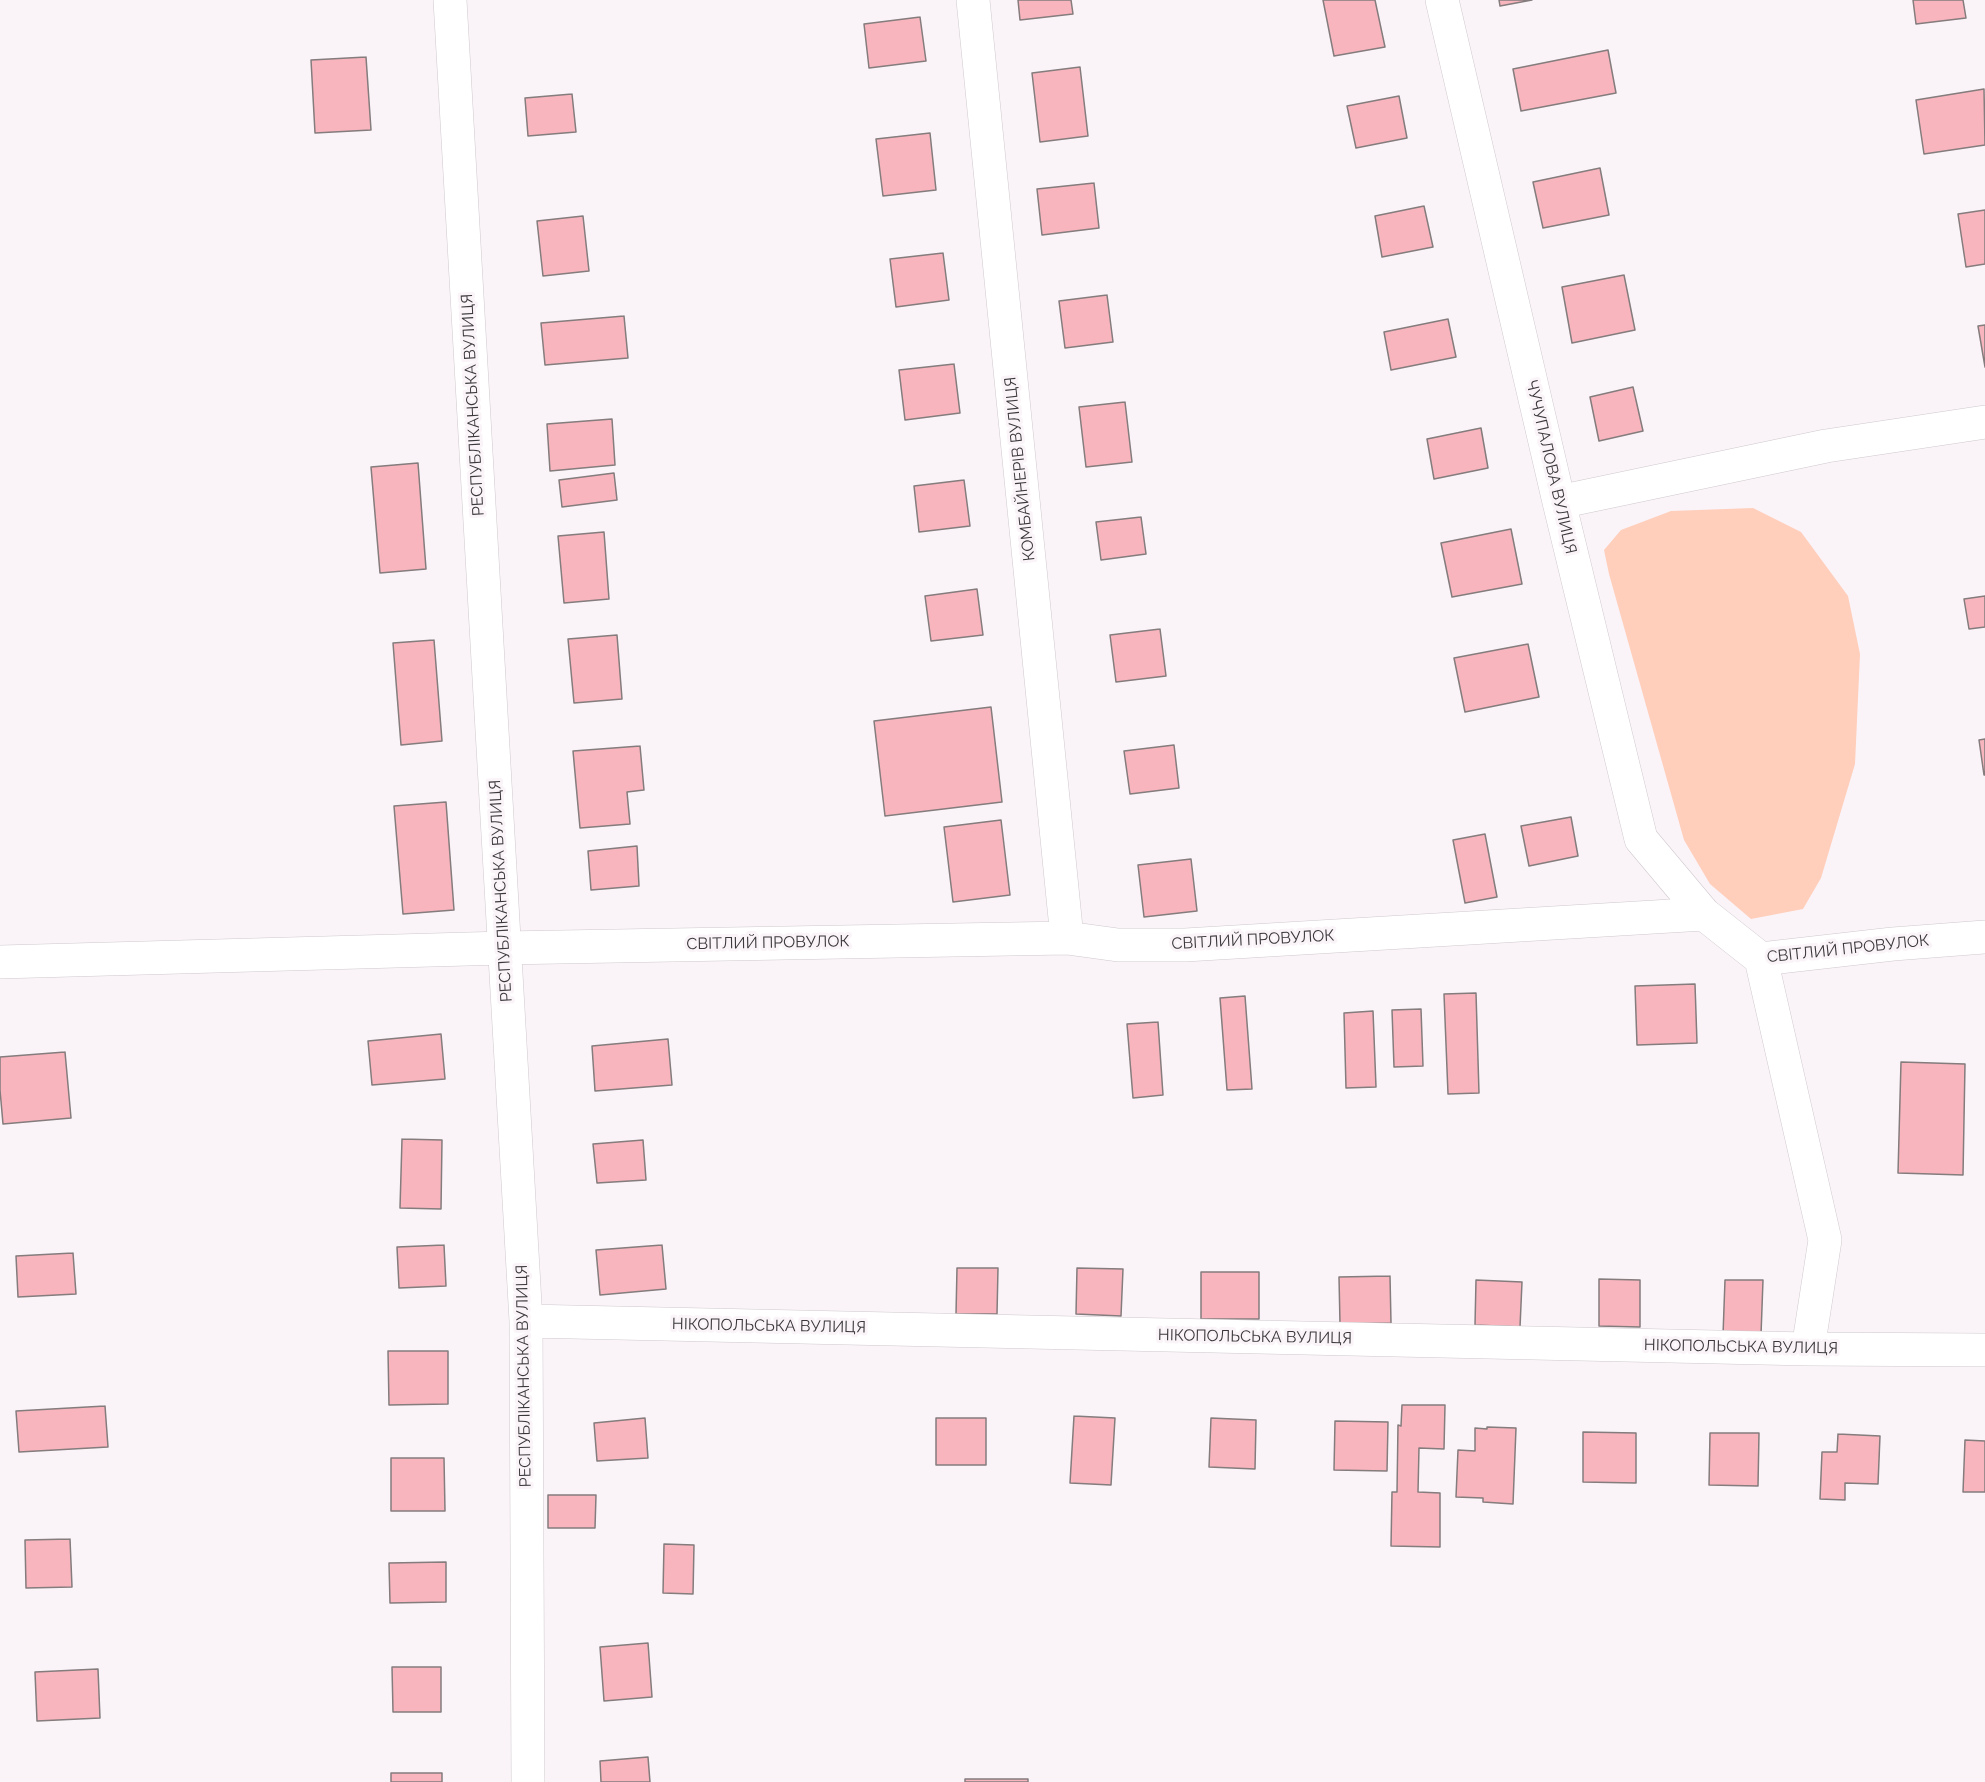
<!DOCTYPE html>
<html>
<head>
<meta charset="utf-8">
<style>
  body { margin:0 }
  canvas { display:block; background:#faf3f8 }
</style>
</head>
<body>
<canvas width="1985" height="1782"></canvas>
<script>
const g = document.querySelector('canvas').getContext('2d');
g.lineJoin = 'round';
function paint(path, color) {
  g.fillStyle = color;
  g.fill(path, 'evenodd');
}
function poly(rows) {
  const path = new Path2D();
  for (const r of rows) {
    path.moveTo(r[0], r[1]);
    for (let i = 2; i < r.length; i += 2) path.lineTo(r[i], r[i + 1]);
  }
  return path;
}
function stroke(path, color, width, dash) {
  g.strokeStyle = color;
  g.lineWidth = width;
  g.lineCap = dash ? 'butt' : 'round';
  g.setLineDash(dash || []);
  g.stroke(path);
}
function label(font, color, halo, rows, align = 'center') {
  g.font = font + ' Raleway,sans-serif';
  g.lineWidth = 6;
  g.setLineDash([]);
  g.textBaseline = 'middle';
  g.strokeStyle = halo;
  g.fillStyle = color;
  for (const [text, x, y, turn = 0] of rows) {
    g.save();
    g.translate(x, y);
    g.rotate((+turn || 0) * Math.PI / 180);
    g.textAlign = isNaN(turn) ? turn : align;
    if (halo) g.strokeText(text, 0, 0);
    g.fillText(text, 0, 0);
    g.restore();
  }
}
paint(poly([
  [1753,508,1801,532,1848,596,1860,654,1855,764,1821,878,1803,909,1751,919,1710,884,1684,840,1609,574,1604,550,1621,530,1671,511]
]), '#ffcfbb');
const building = poly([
  [1018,0,1071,0,1073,14,1020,20,1018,0],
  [1323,0,1375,0,1385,47,1334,56,1323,0],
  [1499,0,1532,0,1500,6,1499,0],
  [1913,0,1963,0,1966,18,1916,24,1913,0],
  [920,17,926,61,869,68,864,24,920,17],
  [1608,50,1616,93,1521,111,1513,69,1608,50],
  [366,57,371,130,315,133,311,60,366,57],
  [1080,67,1088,136,1040,142,1032,73,1080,67],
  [1984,89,1985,145,1924,154,1916,100,1984,89],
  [572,94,576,132,528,136,525,98,572,94],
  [1399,96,1407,138,1356,148,1347,106,1399,96],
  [930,133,936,190,883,196,876,139,930,133],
  [1600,168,1609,215,1543,228,1533,182,1600,168],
  [1094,183,1099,228,1042,235,1037,189,1094,183],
  [1424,206,1433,247,1382,257,1375,216,1424,206],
  [1985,210,1985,264,1966,267,1958,214,1985,210],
  [583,216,589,271,543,276,537,221,583,216],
  [943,253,949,300,896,307,890,259,943,253],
  [1624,275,1635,330,1572,343,1562,287,1624,275],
  [1107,295,1113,342,1065,348,1059,301,1107,295],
  [624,316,628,358,545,365,541,323,624,316],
  [1448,319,1456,357,1391,370,1384,332,1448,319],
  [1985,325,1985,367,1978,326,1985,325],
  [954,364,960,413,905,420,899,370,954,364],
  [1633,387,1643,431,1599,441,1590,397,1633,387],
  [1125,402,1132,462,1086,467,1079,407,1125,402],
  [612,419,615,465,550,471,547,424,612,419],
  [1481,428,1488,468,1434,479,1427,439,1481,428],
  [418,463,426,569,380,573,371,467,418,463],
  [614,473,617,500,562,507,559,480,614,473],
  [964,480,970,526,919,532,914,486,964,480],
  [1141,517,1146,554,1101,560,1096,522,1141,517],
  [1511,529,1522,584,1452,597,1441,543,1511,529],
  [604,532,609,599,564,603,558,536,604,532],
  [977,589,983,635,931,641,925,596,977,589],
  [1985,596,1985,627,1969,629,1964,599,1985,596],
  [1160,629,1166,676,1116,682,1110,635,1160,629],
  [617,635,622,699,574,703,568,639,617,635],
  [434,640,442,741,401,745,393,643,434,640],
  [1528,644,1539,697,1465,712,1454,658,1528,644],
  [991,707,1002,802,885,816,874,721,991,707],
  [1985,739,1985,775,1984,775,1979,740,1985,739],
  [1174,745,1179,788,1130,794,1124,751,1174,745],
  [640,746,644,790,627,792,630,824,580,828,573,751,640,746],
  [446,802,454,910,403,914,394,806,446,802],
  [1571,817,1578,856,1529,866,1521,826,1571,817],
  [1001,820,1010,895,953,902,944,827,1001,820],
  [1485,834,1497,897,1465,903,1453,840,1485,834],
  [637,846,639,886,591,890,588,851,637,846],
  [1191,859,1197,911,1144,917,1138,865,1191,859],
  [1695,984,1697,1043,1637,1045,1635,986,1695,984],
  [1476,993,1479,1093,1448,1094,1444,994,1476,993],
  [1245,996,1252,1089,1227,1090,1220,998,1245,996],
  [1421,1009,1423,1066,1394,1067,1392,1010,1421,1009],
  [1373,1011,1376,1087,1346,1088,1344,1013,1373,1011],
  [1158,1022,1163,1095,1133,1098,1127,1024,1158,1022],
  [441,1034,445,1079,372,1085,368,1041,441,1034],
  [668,1039,672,1085,595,1091,592,1046,668,1039],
  [65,1052,71,1118,3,1124,0,1090,0,1057,65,1052],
  [1901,1062,1965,1064,1963,1175,1898,1173,1901,1062],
  [402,1139,442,1140,441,1209,400,1208,402,1139],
  [643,1140,646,1180,597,1183,593,1144,643,1140],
  [444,1245,446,1286,399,1288,397,1247,444,1245],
  [662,1245,666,1289,600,1295,596,1250,662,1245],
  [73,1253,76,1294,18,1297,16,1256,73,1253],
  [957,1268,998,1268,997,1314,956,1314,957,1268],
  [1077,1268,1123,1269,1121,1316,1076,1314,1077,1268],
  [1201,1272,1259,1272,1259,1319,1201,1319,1201,1272],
  [1390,1276,1391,1323,1340,1324,1339,1277,1390,1276],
  [1599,1279,1640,1280,1640,1327,1599,1326,1599,1279],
  [1476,1280,1522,1282,1520,1327,1475,1325,1476,1280],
  [1725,1280,1763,1280,1761,1335,1723,1335,1725,1280],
  [388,1351,448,1351,448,1404,389,1405,388,1351],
  [1402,1405,1445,1405,1444,1449,1419,1448,1418,1492,1440,1493,1440,1547,1391,1546,1392,1492,1397,1492,1398,1425,1401,1426,1402,1405],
  [105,1406,108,1447,19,1452,16,1411,105,1406],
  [1074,1416,1115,1418,1111,1485,1070,1483,1074,1416],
  [645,1418,648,1458,597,1461,594,1423,645,1418],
  [936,1418,986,1418,986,1465,936,1465,936,1418],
  [1211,1418,1256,1420,1255,1469,1209,1467,1211,1418],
  [1335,1421,1388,1422,1387,1471,1334,1470,1335,1421],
  [1487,1427,1516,1428,1513,1504,1483,1502,1483,1498,1456,1497,1458,1450,1475,1451,1475,1428,1487,1429,1487,1427],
  [1583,1432,1636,1433,1636,1483,1583,1482,1583,1432],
  [1710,1433,1759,1433,1758,1486,1709,1485,1710,1433],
  [1838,1434,1880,1436,1878,1484,1845,1483,1845,1500,1820,1499,1822,1452,1837,1452,1838,1434],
  [1965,1440,1985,1441,1985,1492,1963,1492,1965,1440],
  [391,1458,444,1458,445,1511,391,1511,391,1458],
  [548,1495,596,1495,595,1528,548,1528,548,1495],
  [70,1539,72,1587,26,1588,25,1540,70,1539],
  [664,1544,694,1545,693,1594,663,1593,664,1544],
  [446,1562,446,1602,390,1603,389,1563,446,1562],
  [648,1643,652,1697,604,1701,600,1647,648,1643],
  [392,1667,441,1667,441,1712,393,1712,392,1667],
  [98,1669,100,1718,37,1721,35,1672,98,1669],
  [648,1757,650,1782,601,1782,600,1761,648,1757],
  [391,1773,442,1773,442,1782,391,1782,391,1773],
  [965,1779,1028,1779,1028,1782,965,1782,965,1779]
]);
paint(building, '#f8b5be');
stroke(building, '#847c7d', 1.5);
const minor = poly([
  [450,0,526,1321,528,1782],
  [973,0,1067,938],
  [1442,0,1559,502,1641,839,1704,914],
  [1559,502,1826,446,1985,422],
  [1761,959,1825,1240,1808,1349],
  [0,962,504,948,1067,938,1118,945,1185,945,1704,914,1761,959,1893,944,1985,937],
  [526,1321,1808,1349,1985,1350]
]);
stroke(minor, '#cfc9cd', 34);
stroke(minor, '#fff', 33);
label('16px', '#3a383a', '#faf3f8', [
  ["РЕСПУБЛІКАНСЬКА ВУЛИЦЯ",473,405,-93],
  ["ЧУЧУПАЛОВА ВУЛИЦЯ",1551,467,77],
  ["КОМБАЙНЕРІВ ВУЛИЦЯ",1020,469,-96],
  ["РЕСПУБЛІКАНСЬКА ВУЛИЦЯ",501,891,-93],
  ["СВІТЛИЙ ПРОВУЛОК",1253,940,-3],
  ["СВІТЛИЙ ПРОВУЛОК",768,943,-1],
  ["СВІТЛИЙ ПРОВУЛОК",1848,949,-6],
  ["НІКОПОЛЬСЬКА ВУЛИЦЯ",769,1326,1],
  ["НІКОПОЛЬСЬКА ВУЛИЦЯ",1255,1337,1],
  ["НІКОПОЛЬСЬКА ВУЛИЦЯ",1741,1347,1],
  ["РЕСПУБЛІКАНСЬКА ВУЛИЦЯ",524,1376,-91]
]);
</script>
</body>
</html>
